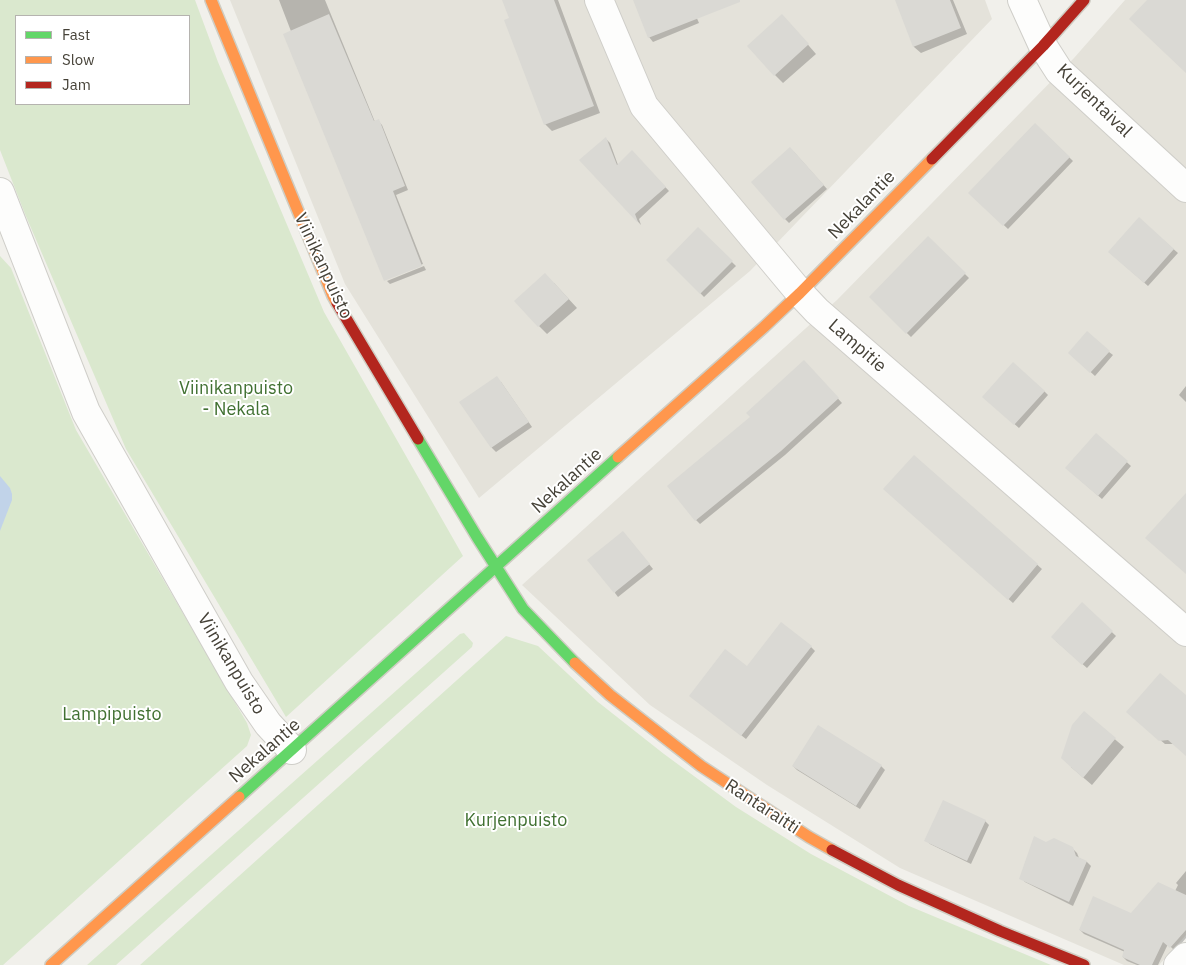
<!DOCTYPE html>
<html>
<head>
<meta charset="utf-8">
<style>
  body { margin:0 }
  #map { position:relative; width:1186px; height:965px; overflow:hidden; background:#f1f0eb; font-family:"IBM Plex Sans",sans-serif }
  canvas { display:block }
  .legend { position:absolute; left:15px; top:15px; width:175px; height:90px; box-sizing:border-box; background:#fff; border:1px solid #b5b3af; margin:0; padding:6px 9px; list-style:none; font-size:15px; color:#464238 }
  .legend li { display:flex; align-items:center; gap:10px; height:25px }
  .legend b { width:25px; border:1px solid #b5b3af }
</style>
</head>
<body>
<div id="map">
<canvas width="1186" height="965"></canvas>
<ul class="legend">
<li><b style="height:6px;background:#63d668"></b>Fast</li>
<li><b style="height:6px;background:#ff974d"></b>Slow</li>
<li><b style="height:6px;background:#b3261e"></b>Jam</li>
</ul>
</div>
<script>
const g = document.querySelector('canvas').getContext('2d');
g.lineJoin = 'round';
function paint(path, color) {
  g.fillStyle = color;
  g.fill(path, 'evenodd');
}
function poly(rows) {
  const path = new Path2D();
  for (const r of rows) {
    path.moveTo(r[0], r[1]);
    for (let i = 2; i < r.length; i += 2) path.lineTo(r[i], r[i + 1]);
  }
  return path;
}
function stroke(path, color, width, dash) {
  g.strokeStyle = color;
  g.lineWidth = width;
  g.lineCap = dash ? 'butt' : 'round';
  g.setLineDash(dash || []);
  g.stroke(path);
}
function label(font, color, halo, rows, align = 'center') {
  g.font = font + ' "IBM Plex Sans",sans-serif';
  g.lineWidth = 4;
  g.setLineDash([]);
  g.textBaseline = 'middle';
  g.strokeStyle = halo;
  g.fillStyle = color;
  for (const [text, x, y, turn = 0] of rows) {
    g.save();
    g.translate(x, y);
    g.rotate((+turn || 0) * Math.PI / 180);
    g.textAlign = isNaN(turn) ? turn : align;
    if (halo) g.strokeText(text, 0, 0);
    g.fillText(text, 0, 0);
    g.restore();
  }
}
paint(poly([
  [230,0,985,0,992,19,750,271,479,498,345,284],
  [1125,0,1186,0,1186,935,1159,965,1124,965,900,868,767,785,650,705,522,585,837,300,1074,58]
]), '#e4e2da');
paint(poly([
  [0,0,195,0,218,62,324,312,463,556,286,717,126,449,25,214,0,150],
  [16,16,189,16,189,104,16,104],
  [0,256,11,268,76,430,247,723,251,735,247,746,3,965,0,965],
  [464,633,473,643,472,647,116,965,87,965,460,634],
  [506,636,538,646,598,702,664,754,736,807,811,854,909,906,1051,965,140,965]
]), '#dae8ce');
paint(poly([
  [0,476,10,488,12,494,12,500,0,531]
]), '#c1d3e9');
paint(poly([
  [279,0,325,0,375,122,378,121,382,125,408,190,396,195,423,264,386,279],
  [504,0,558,0,600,113,552,131,545,124],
  [634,0,689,0,699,23,653,42,649,37],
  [896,0,953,0,967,34,921,53,914,47],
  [790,24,816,54,783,83,775,75],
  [1035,124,1073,161,1008,229,970,193],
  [606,139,610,143,618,165,632,152,669,191,639,219,641,225,581,160],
  [794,152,827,189,789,223,785,219],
  [1139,219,1178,253,1148,286,1114,256],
  [698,229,736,266,704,297,668,260],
  [928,238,969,278,911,337,870,297],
  [424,266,426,270,390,284,387,281],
  [554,283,577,308,547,334,539,326],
  [1109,352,1113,355,1095,376,1074,357],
  [804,362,842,403,785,455,700,524,696,520,752,417],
  [501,382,532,427,496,452,492,448,461,402],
  [1186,386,1186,402,1179,395],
  [1044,391,1048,395,1019,428,988,401],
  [1097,435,1131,466,1102,499,1071,472],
  [914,456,1042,569,1013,603,889,493],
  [627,537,653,569,618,597,615,593],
  [1082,604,1116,636,1087,668,1056,641],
  [811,647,815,651,746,739,695,699,748,668],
  [1186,697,1186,748,1173,744,1165,744,1132,716],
  [1084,713,1124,747,1092,785,1071,767],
  [793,766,881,766,885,770,860,809,797,770],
  [985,821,989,825,971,864,930,844,926,840],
  [1046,843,1072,848,1077,853,1079,858,1087,862,1091,866,1073,906,1025,882,1021,878],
  [1186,871,1186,938,1175,951,1168,944,1158,965,1137,965,1127,961,1123,957,1125,952,1084,934,1080,930,1132,914,1175,891,1178,885,1176,883]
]), '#0003');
paint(poly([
  [502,0,554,0,594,106,544,125,504,20,509,18],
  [633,0,740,0,740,2,648,38],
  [895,0,950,0,961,28,913,47],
  [1147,0,1186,0,1186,73,1129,19],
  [329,14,374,121,379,119,405,186,393,191,422,266,384,281,283,34],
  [782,14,809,44,774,76,747,46],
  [1035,123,1070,157,1003,226,968,193],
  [606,137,617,165,632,150,666,187,635,214,638,222,637,222,579,160],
  [790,147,824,185,784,220,751,182],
  [1139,217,1174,249,1144,283,1108,252],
  [698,227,733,261,700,294,666,260],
  [928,236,966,273,906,334,869,297],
  [545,273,569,299,538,327,514,301],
  [1087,331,1110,351,1090,373,1068,353],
  [804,360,839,398,781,451,695,521,667,486,750,417,746,413],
  [1013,362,1045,391,1014,425,982,397],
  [497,376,529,422,491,448,459,402],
  [1096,433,1128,461,1098,496,1065,468],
  [914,455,1038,564,1008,600,883,489],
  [1186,493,1186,574,1145,538],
  [623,531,650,564,614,593,587,560],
  [1082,602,1113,631,1082,665,1051,637],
  [781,622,812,646,741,736,689,696,725,649,747,666],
  [1160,673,1186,695,1186,756,1168,740,1159,741,1126,712],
  [1084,711,1116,738,1083,778,1061,758,1072,725],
  [818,725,882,765,856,806,792,766],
  [943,800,986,820,967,861,924,841],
  [1034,836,1046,842,1054,838,1073,847,1076,856,1087,861,1069,902,1019,879],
  [1158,882,1186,895,1186,930,1170,948,1163,942,1152,965,1140,965,1122,957,1124,950,1079,930,1093,896,1131,913]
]), '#dad9d4');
const street = poly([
  [599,0,644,106,800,293,817,311,1186,632],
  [1022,0,1043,46,1059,71,1186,188],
  [0,192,86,412,239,682,268,724,292,750],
  [1178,965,1186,957]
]);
const fast = poly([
  [418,439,477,537,523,609,575,663],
  [239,797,618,457]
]);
const slow = poly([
  [211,0,333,296,337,303],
  [618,457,764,327,800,293,932,159],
  [575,663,610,695,701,766,809,837,832,850],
  [51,965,239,797]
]);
const jam = poly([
  [932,159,1043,46,1084,0],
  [337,303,418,439],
  [832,850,898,885,1000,931,1084,965]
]);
stroke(street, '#cfcec9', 30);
stroke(fast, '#cfcdc3', 14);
stroke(slow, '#cfcdc3', 14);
stroke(jam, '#cfcdc3', 14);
stroke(street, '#fdfdfc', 28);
stroke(fast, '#63d668', 11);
stroke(slow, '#ff974d', 11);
stroke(jam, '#b3261e', 11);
label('18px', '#464238', '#fff', [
  ["Kurjentaival",1094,101,44],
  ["Nekalantie",862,205,-46],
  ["Viinikanpuisto",323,266,65],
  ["Lampitie",857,346,41],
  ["Nekalantie",567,481,-42],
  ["Viinikanpuisto",231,664,59],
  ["Nekalantie",265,751,-41],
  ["Rantaraitti",762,807,33]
]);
label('18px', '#417132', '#fff', [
  ["Viinikanpuisto",236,389],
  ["- Nekala",236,410],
  ["Lampipuisto",112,715],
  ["Kurjenpuisto",516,821]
]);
</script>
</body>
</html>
